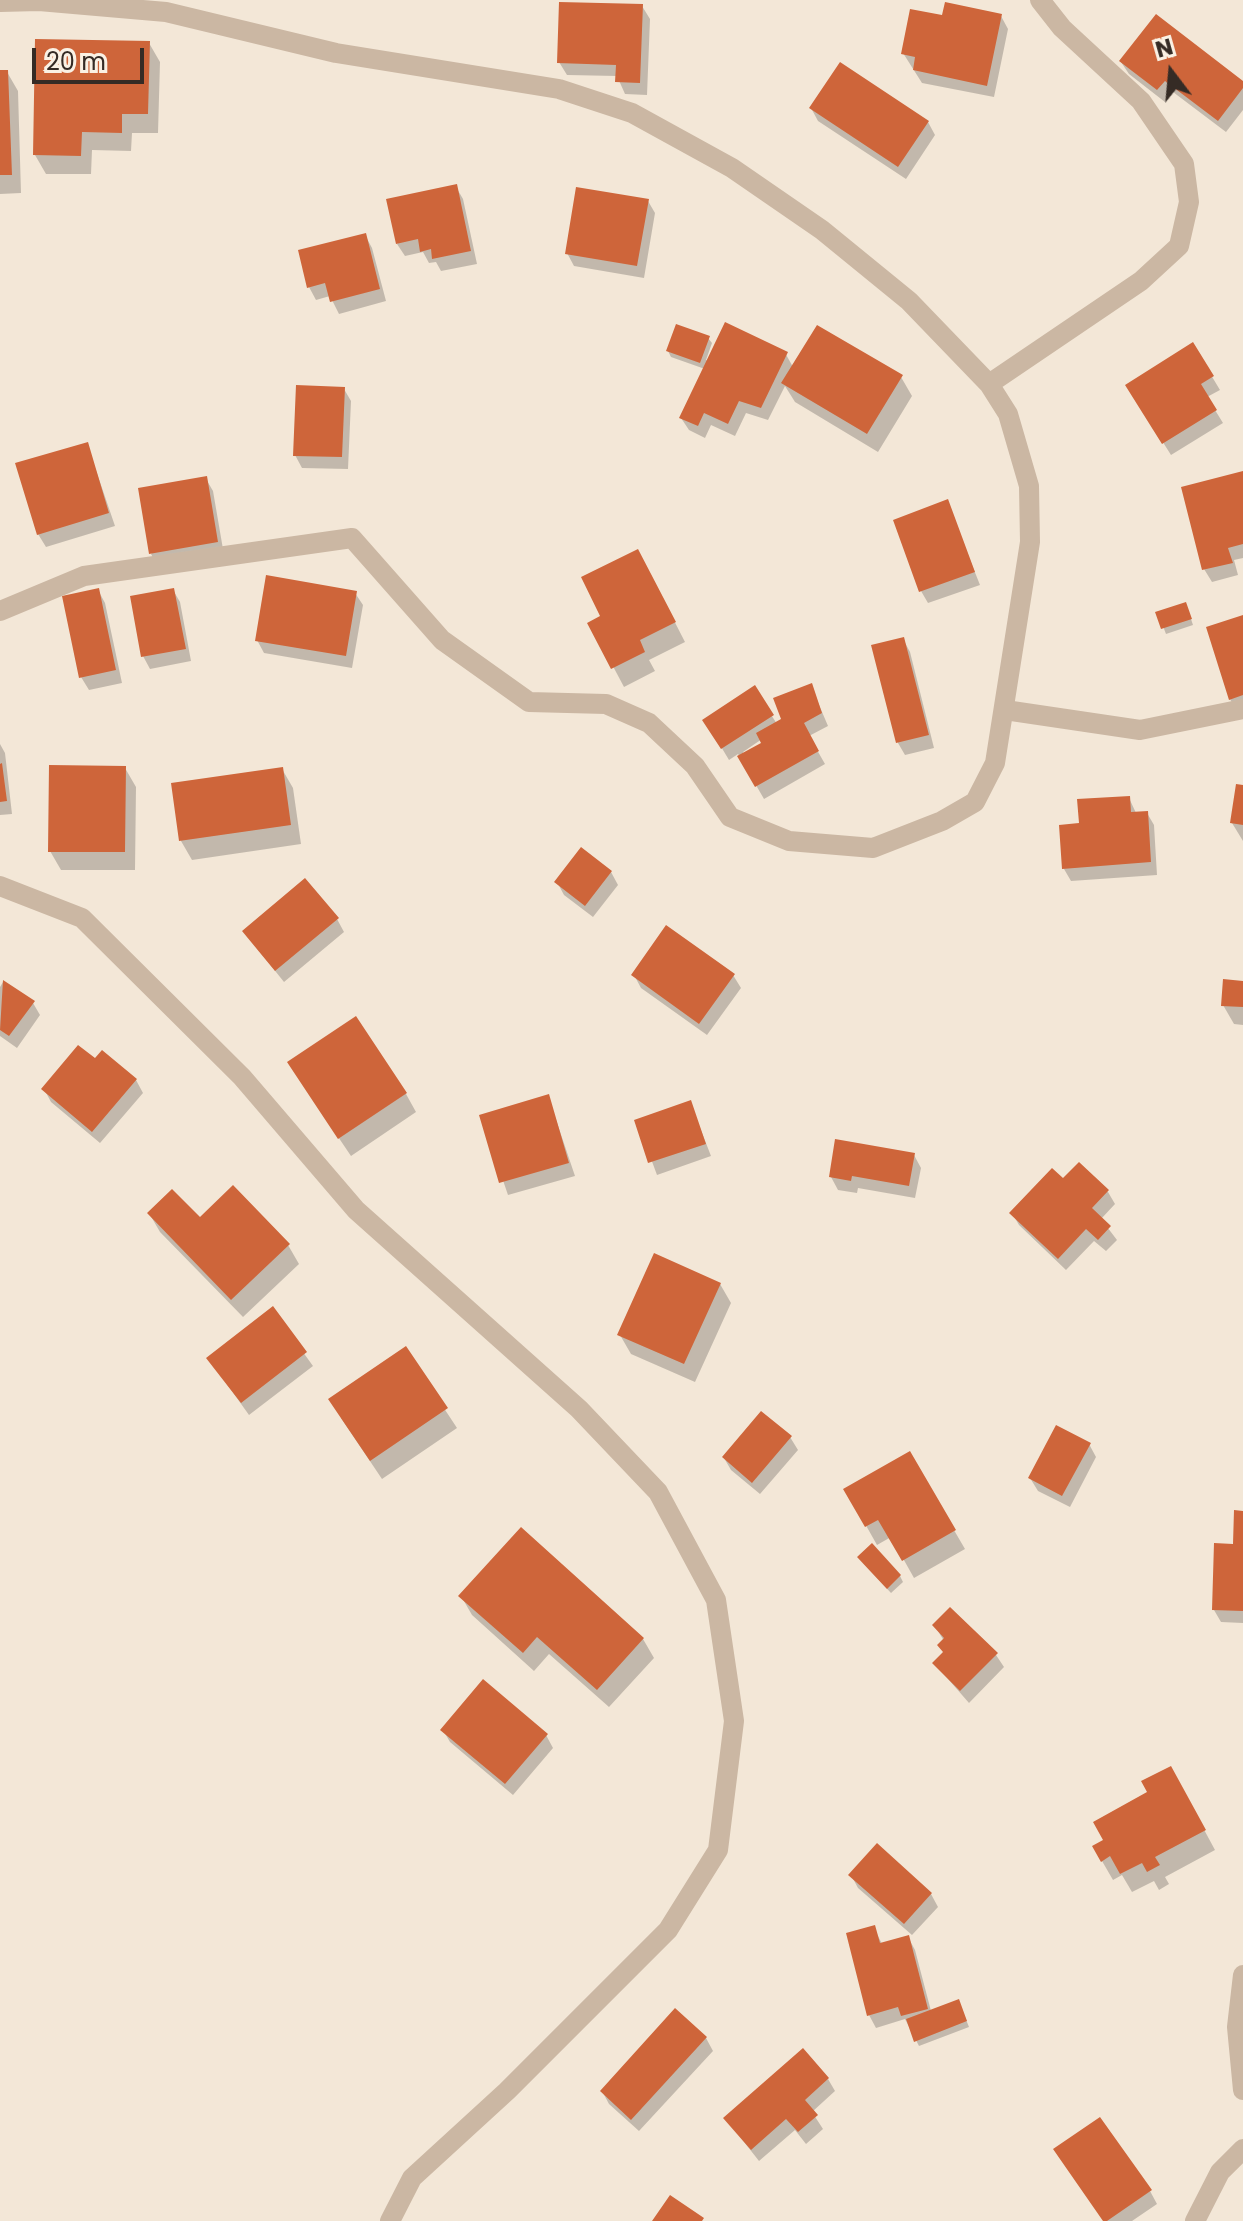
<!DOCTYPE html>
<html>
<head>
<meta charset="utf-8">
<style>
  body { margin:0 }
  #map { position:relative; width:1243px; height:2221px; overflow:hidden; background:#f3e7d7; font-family:Poppins,sans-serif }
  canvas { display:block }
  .north { position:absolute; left:1131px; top:32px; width:80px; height:80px; -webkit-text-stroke:6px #faf1e4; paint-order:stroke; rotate:344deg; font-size:22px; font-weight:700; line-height:32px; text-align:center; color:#352b25 }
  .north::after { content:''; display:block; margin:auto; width:28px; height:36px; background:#352b25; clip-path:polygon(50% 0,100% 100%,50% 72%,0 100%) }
  .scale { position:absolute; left:32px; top:48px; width:112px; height:36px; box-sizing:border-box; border:4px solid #352b25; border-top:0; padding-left:10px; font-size:24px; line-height:28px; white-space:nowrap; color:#352b25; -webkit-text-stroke:6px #faf1e4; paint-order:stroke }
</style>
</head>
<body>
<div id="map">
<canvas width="1243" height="2221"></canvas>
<div class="north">N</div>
<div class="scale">20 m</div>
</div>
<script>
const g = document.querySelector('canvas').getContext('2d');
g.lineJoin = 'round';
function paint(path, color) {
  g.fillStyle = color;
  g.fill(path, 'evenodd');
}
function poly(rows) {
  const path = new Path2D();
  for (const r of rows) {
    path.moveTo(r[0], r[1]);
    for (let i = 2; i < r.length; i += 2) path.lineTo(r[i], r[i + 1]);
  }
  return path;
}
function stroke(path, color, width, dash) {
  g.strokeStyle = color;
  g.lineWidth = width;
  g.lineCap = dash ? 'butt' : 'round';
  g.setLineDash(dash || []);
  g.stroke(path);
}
paint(poly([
  [642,6,650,19,647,95,625,94,617,76,567,75,559,62],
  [1001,16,1008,29,994,97,922,83,903,53,944,18],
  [149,43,160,62,158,133,132,133,131,151,92,150,91,174,46,174,35,155],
  [1121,62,1243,83,1243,110,1226,132,1173,92,1165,102,1129,74],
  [0,72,7,72,18,91,21,193,0,194],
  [811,108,928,122,935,135,906,179,818,121],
  [456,187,463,199,477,264,441,271,436,262,429,263,423,252,405,256,397,244],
  [648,201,655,213,644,278,574,266,567,253],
  [365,235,372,248,386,301,339,314,330,296,316,300,309,287],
  [708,338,712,343,706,360,709,361,784,351,793,367,901,377,912,396,878,452,795,402,785,386,768,420,746,413,735,436,711,425,705,438,689,430,681,418,705,369,671,357,668,351],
  [1193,345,1220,390,1207,397,1223,423,1171,455,1135,398],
  [344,389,351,401,348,469,302,468,295,455],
  [87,444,115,526,46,547,38,534],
  [1243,473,1243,558,1234,560,1238,575,1212,582,1204,569],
  [206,479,213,491,224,555,158,566,151,554],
  [947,502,980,585,928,603,921,591],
  [648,570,685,642,649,660,655,671,624,687,590,623,603,616],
  [98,590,105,603,122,683,89,690,81,677],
  [173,590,180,602,191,661,150,669,143,656],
  [355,593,363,605,352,668,264,653,257,640],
  [1188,610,1193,625,1166,634,1158,613],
  [1243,618,1243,717,1241,718,1230,699],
  [903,639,910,652,934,748,905,755,898,743,874,646],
  [811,686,828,726,809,736,825,764,764,799,738,754,729,760,705,720,754,688,777,724],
  [762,739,764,744,744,755,743,752],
  [0,744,5,753,12,814,0,815],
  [125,768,136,787,135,870,61,870,50,851],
  [282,769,293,788,301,844,192,860,181,841,173,785],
  [1243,787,1243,841,1232,823],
  [1129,798,1136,813,1147,813,1154,825,1157,875,1071,881,1064,869,1081,825],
  [611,872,618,885,593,917,564,895,557,882],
  [337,919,344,932,284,982,244,932],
  [634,975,733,975,741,988,707,1035,641,988],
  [3,982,33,1003,40,1015,17,1048,0,1036,0,987],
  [1243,983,1243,1025,1234,1024,1223,1005],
  [95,1061,136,1080,143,1093,100,1143,51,1102,44,1089],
  [301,1082,406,1094,416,1112,351,1156],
  [548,1096,575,1176,508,1195,481,1116],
  [690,1102,711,1156,657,1175,637,1121],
  [914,1155,921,1168,915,1198,858,1188,857,1193,838,1190,831,1177],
  [1079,1165,1108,1192,1115,1204,1101,1219,1117,1240,1106,1251,1094,1241,1066,1270,1019,1225,1012,1213,1063,1181],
  [149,1213,200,1220,288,1245,299,1264,243,1317,160,1232],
  [720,1284,731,1303,695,1382,631,1354,620,1335],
  [272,1309,313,1366,249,1415,209,1359],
  [405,1349,457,1428,382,1479,341,1418],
  [790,1437,798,1450,760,1494,731,1470,724,1458],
  [1089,1444,1096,1457,1070,1507,1038,1491,1030,1478],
  [909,1453,965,1549,914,1578,891,1537,877,1545,846,1490],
  [1243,1513,1243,1623,1221,1622,1214,1610],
  [863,1563,900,1576,903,1582,891,1593],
  [461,1596,643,1639,654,1658,609,1707,549,1654,534,1671,472,1615],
  [950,1609,996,1655,1004,1667,969,1703,935,1664,944,1654,944,1641,935,1626],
  [443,1730,546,1735,553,1748,513,1795,450,1742],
  [1181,1787,1215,1850,1165,1877,1169,1884,1159,1890,1154,1881,1132,1892,1122,1875,1113,1880,1102,1861,1105,1841,1150,1793],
  [851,1875,931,1894,938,1907,912,1935,858,1888],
  [874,1928,882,1944,908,1937,915,1950,931,2011,961,2007,969,2027,919,2046,905,2019,876,2028,869,2015],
  [676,2011,706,2038,713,2051,639,2131,609,2104,602,2091],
  [828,2079,835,2091,812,2112,823,2129,806,2144,795,2130,759,2161,726,2119],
  [1150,2191,1157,2204,1132,2221,1104,2221]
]), '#0003');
paint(poly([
  [559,2,643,4,640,83,615,82,616,65,557,63],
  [945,2,1002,14,987,86,913,70,915,57,901,54,910,9,942,15],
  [1156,14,1243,81,1243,88,1218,121,1165,81,1157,90,1119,61],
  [35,39,150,41,148,114,122,114,122,133,82,132,81,156,33,155],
  [840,62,929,121,898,167,809,108],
  [0,70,8,70,12,175,0,175],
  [457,184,471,251,432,259,431,249,420,252,418,239,396,244,386,199],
  [576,187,649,199,637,266,565,254],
  [366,233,380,289,330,302,325,283,307,288,298,250],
  [725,322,788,352,761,408,739,401,728,424,704,413,698,426,679,418],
  [676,324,710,336,700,363,666,351],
  [817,325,903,375,867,434,781,383],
  [1193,342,1214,376,1201,384,1217,410,1162,444,1125,385],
  [296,385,345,387,342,457,293,456],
  [88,442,109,513,37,535,15,463],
  [1243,471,1243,544,1228,548,1233,563,1202,570,1181,487],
  [207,476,218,542,149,554,138,488],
  [948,499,975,572,919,592,893,520],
  [638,549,676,622,640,640,645,652,611,669,587,623,600,616,581,577],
  [266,575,357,591,346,656,255,641],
  [99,588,116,670,79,678,62,596],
  [174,588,186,649,141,657,130,596],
  [1186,602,1192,619,1161,629,1155,612],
  [1243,615,1243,695,1229,700,1206,627],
  [904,637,929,735,896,743,871,645],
  [812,683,822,713,804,723,819,751,755,787,737,756,761,743,756,733,781,719,773,698],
  [755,685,774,715,721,749,702,720],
  [2,763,7,801,0,802,0,764],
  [49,765,126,766,125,852,48,852],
  [283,767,291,825,179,841,171,783],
  [1236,784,1243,785,1243,825,1230,823],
  [1130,796,1131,812,1148,811,1151,862,1062,869,1059,825,1079,823,1077,799],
  [581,847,612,871,585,906,554,882],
  [305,878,339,918,275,971,242,931],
  [666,925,735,974,699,1024,631,975],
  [1223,979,1243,981,1243,1007,1221,1006],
  [3,980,35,1001,9,1036,0,1030],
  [356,1016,407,1093,338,1139,287,1062],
  [78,1045,95,1058,102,1050,137,1079,92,1132,41,1089],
  [549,1094,569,1163,499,1183,479,1115],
  [691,1100,706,1144,648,1163,634,1120],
  [835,1139,915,1153,909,1186,852,1176,851,1181,829,1177],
  [1079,1162,1109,1190,1092,1208,1111,1226,1098,1240,1086,1229,1058,1259,1009,1213,1052,1168,1063,1178],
  [233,1185,290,1244,231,1300,147,1213,172,1189,200,1217],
  [654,1253,721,1283,684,1364,617,1335],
  [273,1306,307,1352,241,1403,206,1358],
  [406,1346,448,1408,370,1461,328,1399],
  [761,1411,792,1436,752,1483,722,1457],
  [1056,1425,1091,1443,1062,1496,1028,1478],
  [910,1451,956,1530,902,1561,878,1520,865,1527,843,1489],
  [1234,1510,1243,1511,1243,1611,1212,1610,1214,1543,1233,1544],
  [521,1527,644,1638,597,1690,537,1637,523,1653,458,1596],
  [872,1543,901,1575,887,1589,857,1557],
  [950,1607,998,1653,960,1691,932,1663,943,1652,937,1645,944,1638,932,1625],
  [483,1679,548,1734,505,1784,440,1730],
  [1171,1766,1206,1830,1155,1857,1160,1865,1147,1872,1142,1863,1120,1874,1110,1856,1101,1862,1092,1846,1103,1840,1093,1822,1147,1792,1141,1781],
  [877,1843,932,1893,904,1924,848,1875],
  [875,1925,880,1943,909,1935,928,2009,901,2016,898,2007,867,2016,846,1933],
  [959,1999,967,2021,914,2042,906,2019],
  [675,2008,707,2037,631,2120,600,2091],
  [803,2048,829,2078,805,2100,818,2115,798,2132,786,2119,751,2150,723,2118],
  [1100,2117,1152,2190,1107,2221,1103,2221,1053,2149],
  [670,2195,704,2218,702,2221,652,2221]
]), '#ce653a');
stroke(poly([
  [0,2,39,1,166,12,336,53,559,89,632,113,732,168,822,230,909,301,989,384,1008,414,1029,486,1030,542,995,763,975,802,942,821,873,848,789,841,730,817,695,766,649,723,606,704,529,702,442,640,352,538,84,576,0,611],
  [989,384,1141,281,1179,246,1189,202,1184,164,1141,101,1062,28,1040,0],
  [1005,710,1140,730,1243,709],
  [0,886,82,918,242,1077,356,1210,579,1409,658,1492,716,1600,734,1721,718,1850,668,1930,507,2091,412,2178,390,2221],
  [1243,1975,1237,2027,1243,2090],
  [1195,2221,1220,2172,1243,2149]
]), '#cbb7a3', 20);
</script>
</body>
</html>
